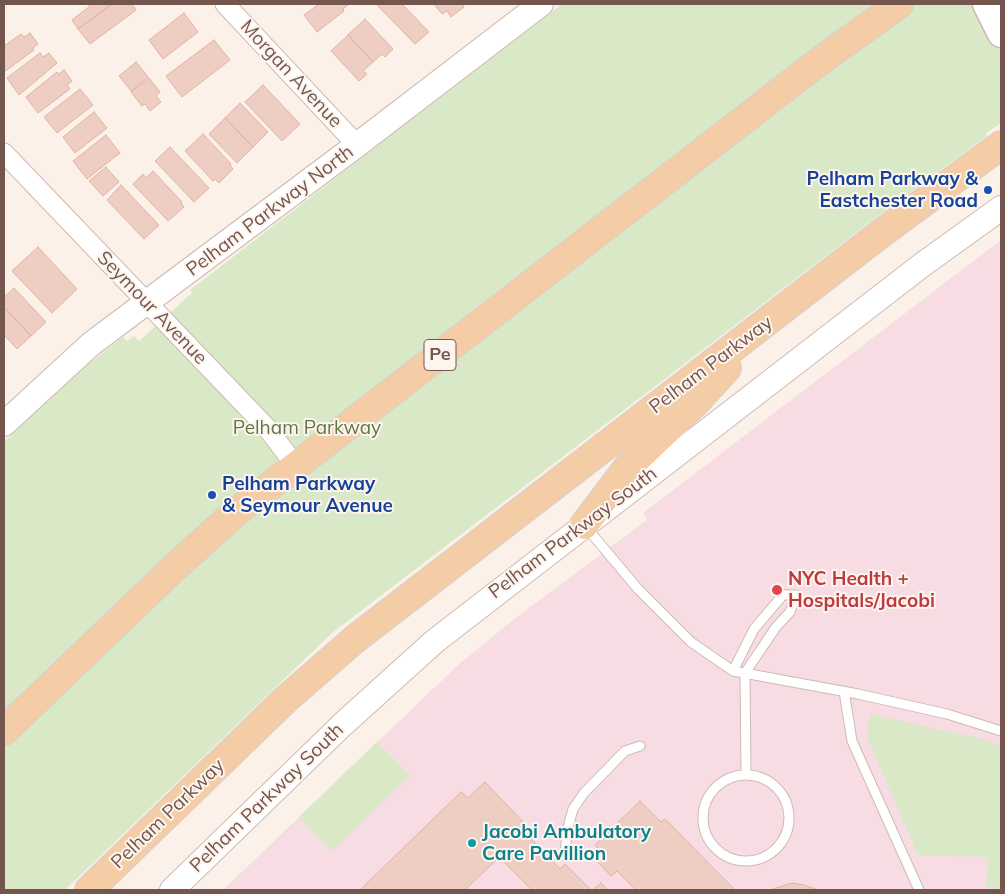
<!DOCTYPE html>
<html>
<head>
<meta charset="utf-8">
<style>
  body { margin:0 }
  #map { position:relative; width:1005px; height:894px; overflow:hidden; background:#fbf1e8; font-family:Mulish,sans-serif }
  canvas { display:block }
  .frame { position:absolute; inset:0; border:5px solid #73564e; pointer-events:none }
</style>
</head>
<body>
<div id="map">
<canvas width="1005" height="894"></canvas>
<div class="frame"></div>
</div>
<script>
const g = document.querySelector('canvas').getContext('2d');
g.lineJoin = 'round';
function paint(path, color) {
  g.fillStyle = color;
  g.fill(path, 'evenodd');
}
function poly(rows) {
  const path = new Path2D();
  for (const r of rows) {
    if (r.length === 3) {
      path.moveTo(r[0] + r[2], r[1]);
      path.arc(r[0], r[1], r[2], 0, 2 * Math.PI);
      continue;
    }
    path.moveTo(r[0], r[1]);
    for (let i = 2; i < r.length; i += 2) path.lineTo(r[i], r[i + 1]);
  }
  return path;
}
function stroke(path, color, width, dash) {
  g.strokeStyle = color;
  g.lineWidth = width;
  g.lineCap = dash ? 'butt' : 'round';
  g.setLineDash(dash || []);
  g.stroke(path);
}
function label(font, color, halo, rows, align = 'center') {
  g.font = font + ' Mulish,sans-serif';
  g.lineWidth = 4;
  g.setLineDash([]);
  g.textBaseline = 'middle';
  g.strokeStyle = halo;
  g.fillStyle = color;
  for (const [text, x, y, turn = 0] of rows) {
    g.save();
    g.translate(x, y);
    g.rotate((+turn || 0) * Math.PI / 180);
    g.textAlign = isNaN(turn) ? turn : align;
    if (halo) g.strokeText(text, 0, 0);
    g.fillText(text, 0, 0);
    g.restore();
  }
}
paint(poly([
  [1001,240,1001,890,223,890,458,665,518,616,647,520,643,513]
]), '#f8dce3');
paint(poly([
  [562,4,1001,4,1001,123,986,133,987,136,865,226,332,633,65,890,4,890,4,442,75,374,123,337,127,341,134,336,139,341,192,293,190,290],
  [870,714,986,740,1001,746,1001,890,986,887,989,857,918,855,867,737],
  [377,742,410,775,332,851,299,817]
]), '#d9e8c7');
const building = poly([
  [88,4,112,4,78,29,72,20,90,6,88,4],
  [112,4,132,4,136,10,90,44,78,29,112,4],
  [319,4,349,4,343,9,344,11,317,32,304,15,319,4],
  [376,4,402,4,429,32,415,44,376,4],
  [434,4,462,4,464,7,451,17,447,11,442,14,434,4],
  [184,13,198,32,163,59,149,40,184,13],
  [365,19,393,49,385,57,382,54,373,62,348,35,365,19],
  [30,33,38,44,33,48,34,50,4,72,4,46,21,34,24,37,30,33],
  [348,35,373,62,363,71,367,74,359,81,331,51,348,35],
  [214,40,230,60,182,97,166,76,214,40],
  [40,53,43,57,49,53,57,63,19,95,7,78,40,53],
  [136,62,148,77,131,91,119,76,136,62],
  [64,70,72,81,67,85,70,89,38,113,26,97,57,72,59,74,64,70],
  [149,78,160,92,156,96,161,102,150,111,145,104,142,106,131,92,149,78],
  [263,85,300,124,282,141,245,102,263,85],
  [80,89,93,105,57,133,44,117,80,89],
  [240,103,268,132,253,147,225,118,240,103],
  [94,112,107,128,75,153,63,137,94,112],
  [225,118,253,147,237,163,209,134,225,118],
  [203,134,231,164,230,165,233,169,219,183,215,179,213,181,185,151,203,134],
  [106,135,120,153,87,179,73,161,106,135],
  [170,147,209,188,194,202,155,161,170,147],
  [106,167,119,182,103,196,89,181,106,167],
  [153,171,182,202,181,203,184,207,168,221,133,184,143,174,146,178,153,171],
  [121,185,159,225,144,239,107,200,121,185],
  [38,247,77,289,52,313,12,271,38,247],
  [14,288,46,322,31,336,4,307,4,297,14,288],
  [4,307,31,336,17,349,4,335,4,307],
  [485,782,526,825,522,829,560,869,565,864,591,890,532,890,499,857,465,890,360,890,461,792,468,798,485,782],
  [640,801,661,822,665,819,735,890,636,890,617,871,611,876,595,859,601,852,595,845,640,801],
  [601,883,608,890,593,890,601,883],
  [792,883,804,885,818,890,770,890,792,883]
]);
paint(building, '#eecdc2');
stroke(building, '#e0b2a3', 1);
const service = poly([
  [586,527,638,589,691,642,733,671,858,694,947,714,1001,731],
  [733,671,754,629,783,595,796,595,790,612,776,627,745,673,746,774],
  [844,691,852,741,919,890],
  [746,818,43],
  [565,856,567,831,573,809,584,793,625,751,640,746]
]);
const minor = poly([
  [225,4,357,145],
  [4,153,267,428,296,466]
]);
const tertiary = poly([
  [4,424,91,344,357,145,541,4],
  [172,890,342,725,435,641,922,265,1001,208]
]);
const secondary = poly([
  [986,4,1001,34]
]);
const primary = poly([
  [584,525,627,468,694,404,727,368],
  [4,731,175,567,235,513,816,64,899,4],
  [89,890,285,700,355,639,879,235,1001,145]
]);
stroke(service, '#cebab2', 11);
stroke(minor, '#cebab2', 21);
stroke(tertiary, '#cebab2', 26);
stroke(secondary, '#d1b9af', 29);
stroke(primary, '#d8d0cd', 30);
stroke(service, '#fff', 9);
stroke(minor, '#fff', 19);
stroke(tertiary, '#fff', 24);
stroke(secondary, '#fff', 26);
stroke(primary, '#f4cca6', 28);
for (const [x, y, r, color] of [
  [988,190,5,"#1a4fb4"],
  [212,495,5,"#1a4fb4"],
  [777,590,6,"#e0444e"],
  [472,843,5,"#0f9aa8"]
]) {
  const dot = new Path2D();
  dot.arc(x, y, r, 0, 2 * Math.PI);
  g.fillStyle = color;
  g.fill(dot);
  stroke(dot, '#fef5ee', 2);
}
for (const [x, y, w] of [
  [440,355,32]
]) {
  const box = new Path2D();
  box.roundRect(x - w / 2, y - 15.5, w, 31, 4);
  g.fillStyle = '#fef5ee';
  g.fill(box);
  stroke(box, '#73564e', 1);
}
label('bold 18px', '#73564e', null, [
  ["Pe",440,355]
]);
label('19px', '#73564e', '#fef5ee', [
  ["Morgan Avenue",291,74,47],
  ["Pelham Parkway North",270,211,-37],
  ["Seymour Avenue",152,308,46],
  ["Pelham Parkway",711,365,-37],
  ["Pelham Parkway South",573,533,-37],
  ["Pelham Parkway South",267,798,-44],
  ["Pelham Parkway",168,814,-44]
]);
label('bold 19px', '#164399', '#fef5ee', [
  ["Pelham Parkway &",978,179],
  ["Eastchester Road",978,201],
  ["Pelham Parkway",222,484,"left"],
  ["& Seymour Avenue",222,506,"left"]
], 'right');
label('19px', '#5d7846', '#fef5ee', [
  ["Pelham Parkway",307,428]
]);
label('bold 19px', '#be3a42', '#fef5ee', [
  ["NYC Health +",788,579],
  ["Hospitals/Jacobi",788,601]
], 'left');
label('bold 19px', '#0d838f', '#fef5ee', [
  ["Jacobi Ambulatory",482,832],
  ["Care Pavillion",482,854]
], 'left');
</script>
</body>
</html>
